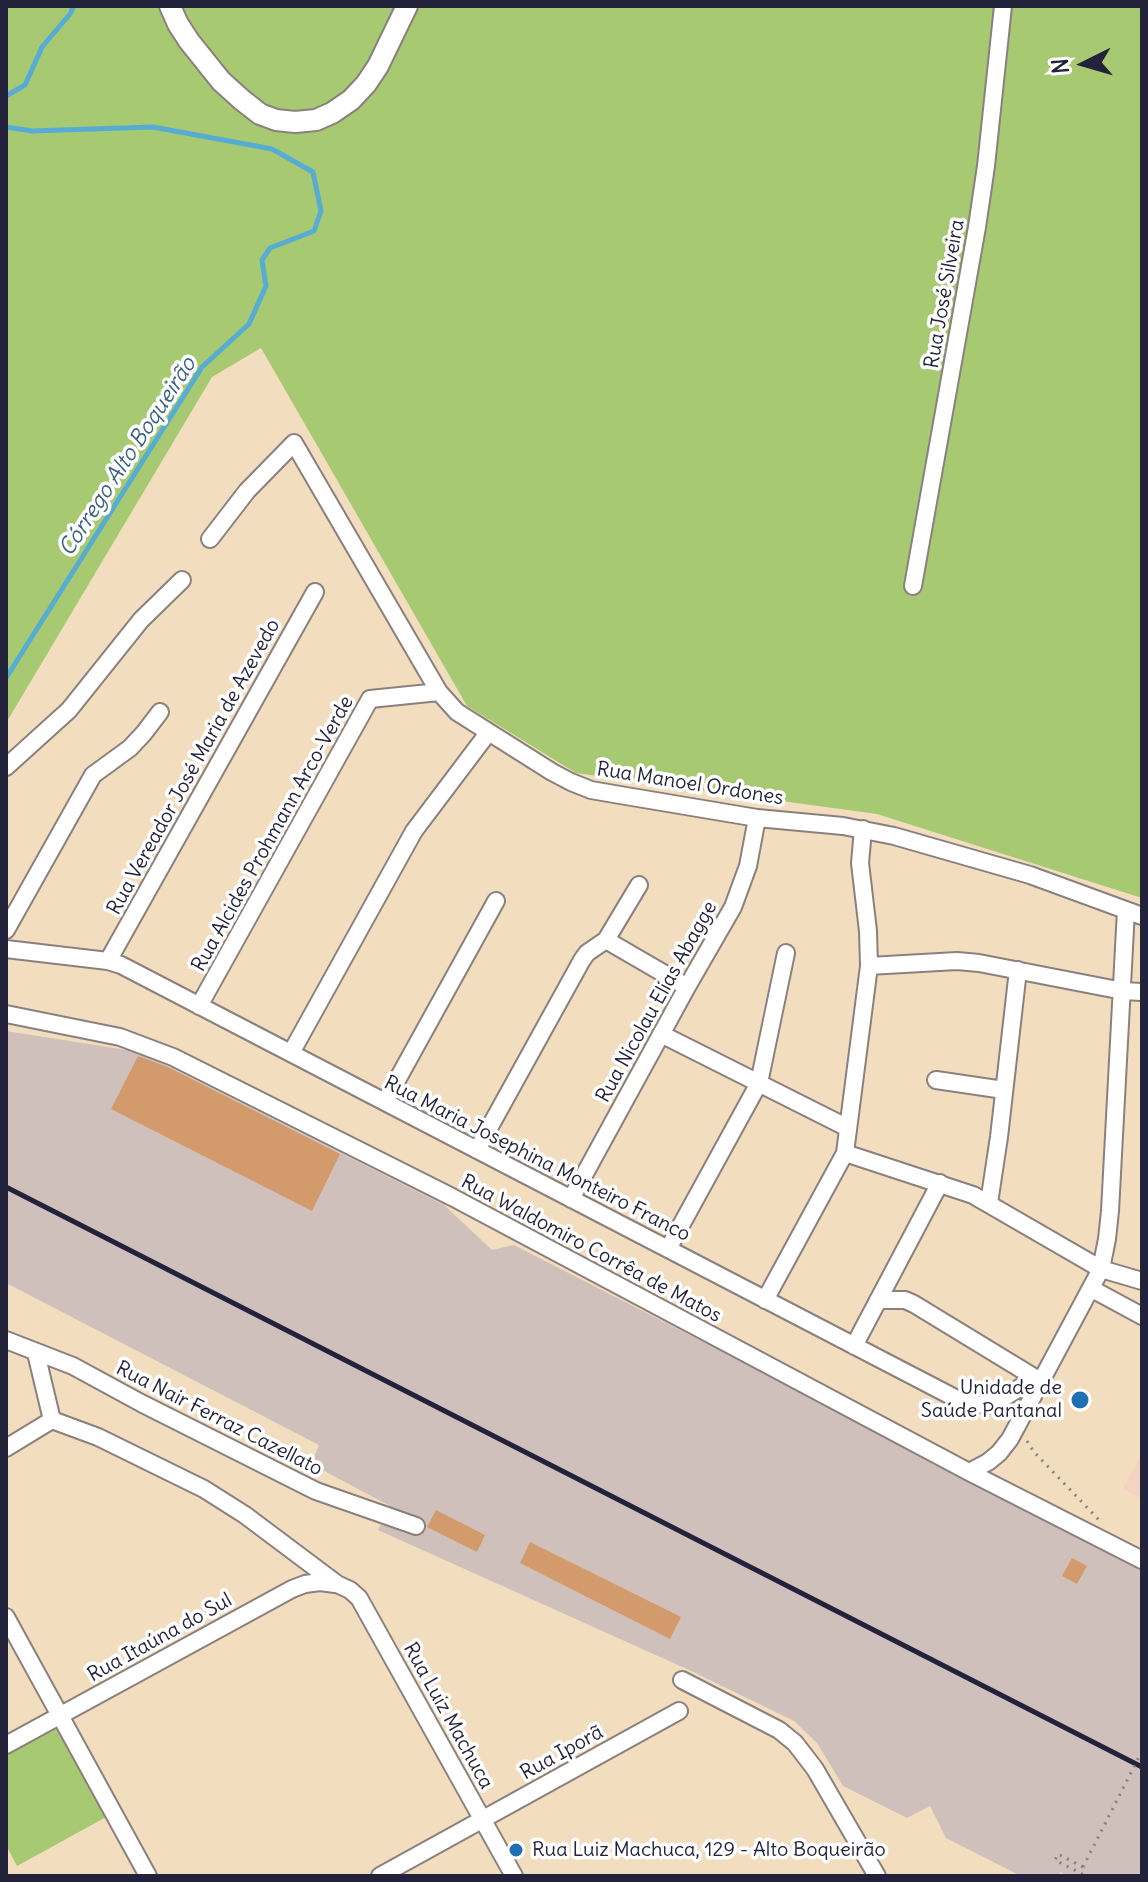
<!DOCTYPE html>
<html>
<head>
<meta charset="utf-8">
<style>
  body { margin:0 }
  #map { position:relative; width:1148px; height:1882px; overflow:hidden; background:#f3ddbf; font-family:Delius,sans-serif }
  canvas { display:block }
  .frame { position:absolute; inset:0; border:8px solid #22223b; pointer-events:none }
  .north { position:absolute; left:1044px; top:24px; width:80px; height:80px; -webkit-text-stroke:6px #fff; paint-order:stroke; rotate:265deg; font-size:22px; font-weight:700; line-height:32px; text-align:center; color:#22223b }
  .north::after { content:''; display:block; margin:auto; width:28px; height:36px; background:#22223b; clip-path:polygon(50% 0,100% 100%,50% 72%,0 100%) }
</style>
</head>
<body>
<div id="map">
<canvas width="1148" height="1882"></canvas>
<div class="frame"></div>
<div class="north">N</div>
</div>
<script>
const g = document.querySelector('canvas').getContext('2d');
g.lineJoin = 'round';
function paint(path, color) {
  g.fillStyle = color;
  g.fill(path, 'evenodd');
}
function poly(rows) {
  const path = new Path2D();
  for (const r of rows) {
    path.moveTo(r[0], r[1]);
    for (let i = 2; i < r.length; i += 2) path.lineTo(r[i], r[i + 1]);
  }
  return path;
}
function stroke(path, color, width, dash) {
  g.strokeStyle = color;
  g.lineWidth = width;
  g.lineCap = dash ? 'butt' : 'round';
  g.setLineDash(dash || []);
  g.stroke(path);
}
function label(font, color, halo, rows, align = 'center') {
  g.font = font + ' Delius,sans-serif';
  g.lineWidth = 7;
  g.setLineDash([]);
  g.textBaseline = 'middle';
  g.strokeStyle = halo;
  g.fillStyle = color;
  for (const [text, x, y, turn = 0] of rows) {
    g.save();
    g.translate(x, y);
    g.rotate((+turn || 0) * Math.PI / 180);
    g.textAlign = isNaN(turn) ? turn : align;
    if (halo) g.strokeText(text, 0, 0);
    g.fillText(text, 0, 0);
    g.restore();
  }
}
paint(poly([
  [1142,1453,1142,1499,1123,1489]
]), '#f4d3c0');
paint(poly([
  [6,1031,140,1052,444,1205,492,1250,514,1245,1142,1567,1142,1876,1067,1876,1060,1872,1058,1876,1021,1876,946,1838,930,1806,907,1818,843,1786,817,1743,794,1721,689,1670,378,1530,390,1506,311,1464,319,1445,6,1283]
]), '#d0c0bc');
paint(poly([
  [6,6,1142,6,1142,898,877,814,576,773,467,706,261,348,212,377,6,723],
  [58,1726,108,1816,17,1866,6,1845,6,1755]
]), '#a6c972');
stroke(poly([
  [6,96,25,85,42,47,70,14,74,6],
  [6,127,32,131,153,127,272,149,313,172,321,211,314,231,270,248,262,260,266,286,249,324,202,367,6,678]
]), '#56acd3', 5);
paint(poly([
  [138,1056,168,1067,340,1154,312,1211,111,1109],
  [436,1510,485,1535,477,1552,427,1527],
  [530,1542,681,1617,670,1639,520,1563],
  [1072,1558,1087,1566,1077,1584,1062,1576]
]), '#d39b6b');
const minor = poly([
  [210,539,247,491,294,443,439,692,457,712,552,772,571,782,591,790,620,795,757,818,843,826,894,836,1030,875,1142,916],
  [913,586,977,227,986,166,1003,6],
  [6,767,69,710,141,620,182,580],
  [6,930,93,775,130,748,144,733,160,712],
  [606,940,687,987],
  [6,949,108,961,121,965,957,1399,970,1404,990,1405,1000,1400,1021,1387,1042,1382],
  [108,961,315,592],
  [869,966,957,961,979,963,1123,991,1142,992],
  [199,1006,370,699,439,692],
  [6,1014,120,1037,173,1057,452,1197,969,1472,1142,1560],
  [661,1034,848,1128],
  [291,1053,414,831,488,733],
  [936,1080,1004,1090],
  [385,1102,496,901],
  [477,1150,582,960,587,953,606,940,639,885],
  [845,1153,973,1195,1101,1269,1142,1281],
  [571,1199,687,987,733,907,748,866,757,818],
  [989,1203,999,1137,1018,970],
  [668,1249,759,1083,786,953],
  [1092,1289,1142,1316],
  [765,1300,845,1153,869,966,868,931,860,863,863,829],
  [878,1300,905,1300,914,1304,1042,1382],
  [6,1340,73,1366,141,1403,316,1491,416,1526],
  [854,1346,940,1183],
  [52,1420,98,1437,204,1489,245,1515,337,1584,350,1590,359,1598,514,1876],
  [6,1448,52,1420,36,1353],
  [969,1472,988,1462,999,1453,1010,1439,1101,1269,1107,1239,1110,1211,1126,910],
  [6,1617,148,1876],
  [682,1680,779,1730,795,1743,815,1769,877,1876],
  [6,1745,292,1589,305,1584,320,1582,335,1584],
  [380,1876,679,1711]
]);
const tertiary = poly([
  [170,6,178,24,189,41,221,81,242,100,260,114,276,120,295,122,316,120,332,113,351,100,366,84,378,66,407,6]
]);
stroke(minor, '#8a807d', 20);
stroke(tertiary, '#8a807d', 24);
stroke(poly([
  [1027,1441,1034,1452,1100,1521],
  [1083,1867,1058,1854,1055,1860,1086,1876],
  [1068,1876,1070,1876]
]), '#8a807d', 3, [2, 6]);
stroke(minor, '#fff', 16);
stroke(tertiary, '#fff', 20);
stroke(poly([
  [6,1187,1142,1767]
]), '#22223b', 5);
stroke(poly([
  [1083,1867,1142,1751]
]), '#8a807d', 3, [2, 6]);
for (const [x, y, r, color] of [
  [1080,1400,10,"#1f6fb2"],
  [516,1850,8,"#1f6fb2"]
]) {
  const dot = new Path2D();
  dot.arc(x, y, r, 0, 2 * Math.PI);
  g.fillStyle = color;
  g.fill(dot);
  stroke(dot, '#fff', 3);
}
label('20px', '#22223b', '#fff', [
  ["Rua José Silveira",945,294,-80],
  ["Rua Vereador José Maria de Azevedo",194,767,-61],
  ["Rua Manoel Ordones",690,784,9],
  ["Rua Alcides Prohmann Arco-Verde",273,834,-61],
  ["Rua Nicolau Elias Abagge",657,1002,-61],
  ["Rua Maria Josephina Monteiro Franco",537,1159,27],
  ["Rua Waldomiro Corrêa de Matos",591,1249,28],
  ["Rua Nair Ferraz Cazellato",219,1419,27],
  ["Rua Itaúna do Sul",160,1638,-29],
  ["Rua Luiz Machuca",448,1716,61],
  ["Rua Iporã",562,1753,-29]
]);
label('20px', '#22223b', '#fff', [
  ["Unidade de",1062,1388],
  ["Saúde Pantanal",1062,1411],
  ["Rua Luiz Machuca, 129 - Alto Boqueirão",532,1850,"left"]
], 'right');
label('italic 22px', '#39607f', '#fff', [
  ["Córrego Alto Boqueirão",128,457,-57]
]);
</script>
</body>
</html>
